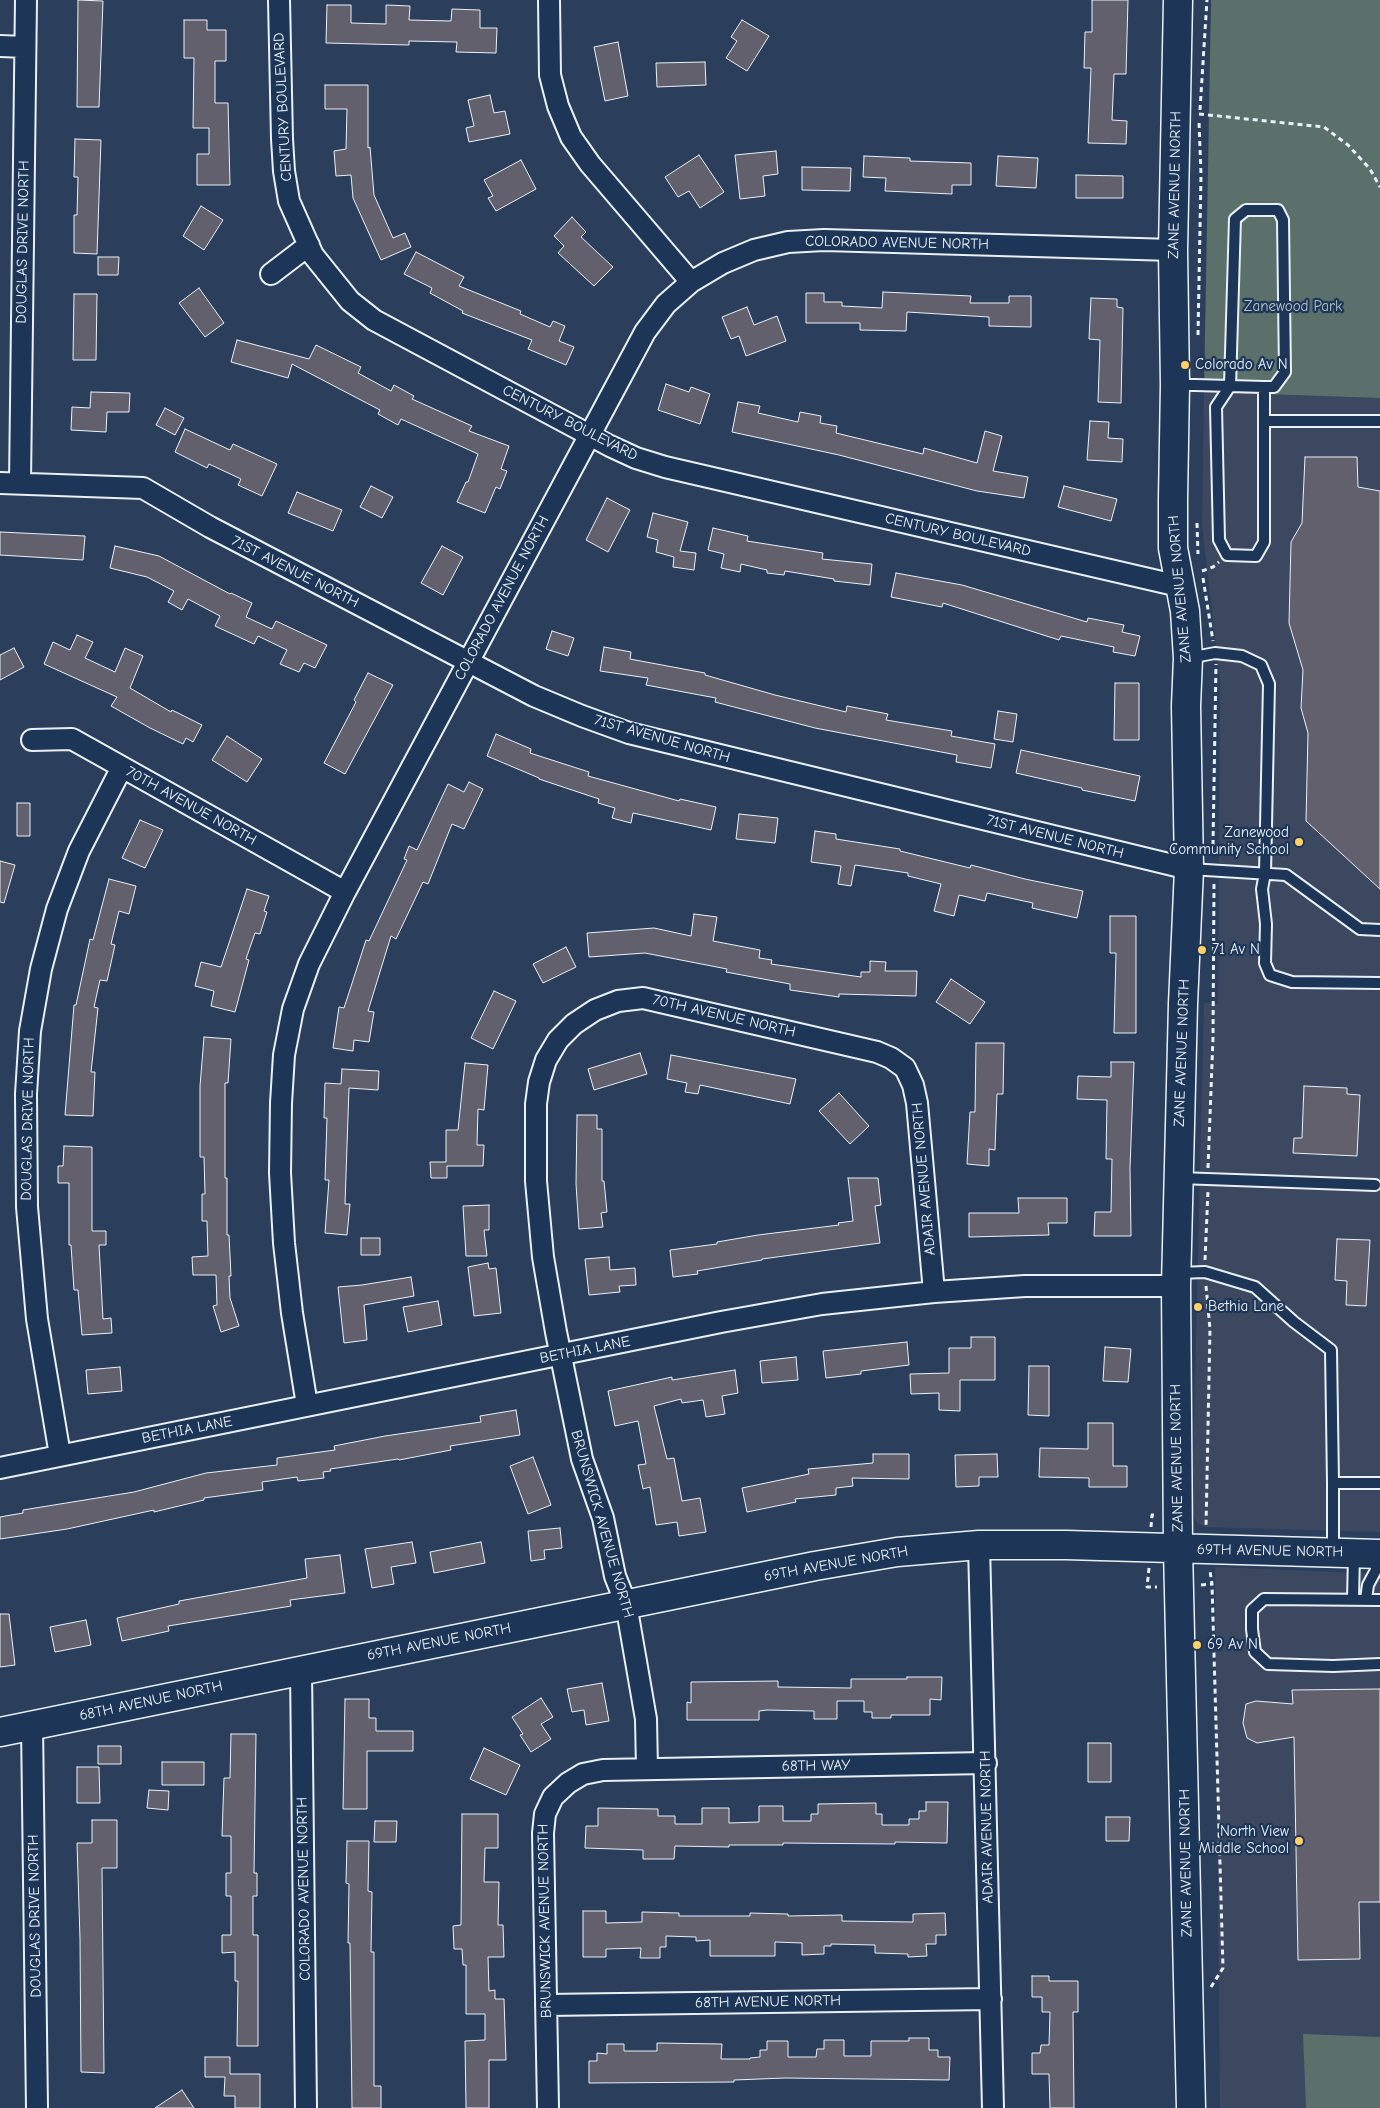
<!DOCTYPE html>
<html>
<head>
<meta charset="utf-8">
<style>
	body { margin:0 }
	canvas { display:block; background:#2b3e5b }
</style>
</head>
<body>
<canvas width="1380" height="2108"></canvas>
<script>
const context = document.querySelector('canvas').getContext('2d');
context.lineJoin = 'round';
function fill(path, color) { context.fillStyle = color; context.fill(path, 'evenodd'); }
const shape = rows => new Path2D(rows.map(r => 'M' + r).join(''));
function stroke(path, color, width, dash) { context.strokeStyle = color; context.lineWidth = width; context.lineCap = dash ? 'butt' : 'round'; context.setLineDash(dash || []); context.stroke(path); }
function drawText(font, color, halo, rows, align = 'center') {
  context.font = font + ' "Comic Neue",sans-serif'; context.lineWidth = 4.5; context.setLineDash([]); context.textBaseline = 'middle'; context.strokeStyle = halo; context.fillStyle = color; for (const [text, x, y, turn = 0] of rows) {
    context.save(); context.translate(x, y); context.rotate((+turn || 0) * Math.PI / 180); context.textAlign = isNaN(turn) ? turn : align; if (halo) context.strokeText(text, 0, 0); context.fillText(text, 0, 0); context.restore();
  }
}
fill(shape([
	[1204,392,1380,398,1380,1532,1206,1527,1197,1523,1192,1510,1204,1003,1218,1004,1220,680,1202,525],
	[1215,1567,1380,1574,1380,2108,1220,2108]
]), '#3c4860');
fill(shape([
	[1211,0,1380,0,1380,398,1204,392],
	[1303,2034,1380,2037,1380,2108,1306,2108]
]), '#5c706b');
const building = shape([
	[78,0,103,1,99,107,77,107,78,0],
	[1092,0,1128,0,1126,74,1114,74,1112,120,1127,121,1126,144,1088,143,1091,68,1084,68,1085,32,1092,32,1092,0],
	[327,5,351,5,351,23,386,24,386,5,410,6,409,20,451,21,452,9,480,10,480,28,497,28,496,53,456,52,457,42,409,41,409,45,326,43,327,5],
	[184,20,207,20,207,30,226,30,226,61,215,61,215,103,228,103,230,185,197,185,197,154,209,154,209,128,193,128,194,58,184,58,184,20],
	[742,20,769,36,747,71,726,58,737,41,731,37,742,20],
	[618,42,628,96,605,101,594,47,618,42],
	[705,62,706,85,657,87,656,63,705,62],
	[325,85,368,85,368,148,370,147,374,195,393,238,405,233,411,247,381,260,353,198,351,175,336,176,334,151,346,149,347,109,325,109,325,85],
	[490,95,494,113,505,111,510,134,469,142,466,128,474,126,468,100,490,95],
	[75,139,101,140,97,254,74,253,74,215,77,215,78,177,74,177,75,139],
	[776,151,778,174,763,176,765,196,740,199,735,155,776,151],
	[699,155,724,192,700,208,689,191,678,197,665,177,699,155],
	[864,156,910,158,910,161,971,163,971,185,952,185,952,194,885,191,886,178,863,177,864,156],
	[998,156,1038,158,1036,188,996,186,998,156],
	[521,160,536,189,496,211,488,198,493,196,484,180,521,160],
	[802,167,851,168,850,191,802,190,802,167],
	[1076,175,1123,176,1123,198,1076,198,1076,175],
	[201,206,223,220,204,250,183,236,201,206],
	[572,217,586,232,581,237,613,267,594,286,558,253,564,246,554,236,572,217],
	[416,252,464,277,459,286,521,311,520,314,550,327,553,321,565,326,559,341,574,347,566,365,528,349,532,340,462,313,463,311,430,293,432,288,404,274,416,252],
	[98,257,119,257,118,275,98,275,98,257],
	[199,288,224,323,205,337,179,303,199,288],
	[883,292,971,296,970,303,1009,303,1009,296,1031,296,1031,327,989,326,989,317,907,312,906,331,860,330,860,323,806,323,806,293,824,293,824,302,842,302,842,306,882,308,883,292],
	[74,294,97,294,96,360,73,360,74,294],
	[1091,298,1117,299,1117,307,1123,308,1121,403,1098,402,1100,340,1089,339,1091,298],
	[747,307,754,325,777,316,786,341,746,356,739,336,731,339,722,317,747,307],
	[237,340,309,359,316,345,361,367,358,373,391,391,394,385,414,396,412,399,472,426,469,431,509,446,501,469,507,471,500,489,496,487,485,513,457,502,466,482,468,482,478,454,401,419,398,425,378,414,380,410,292,364,288,378,231,362,237,340],
	[666,384,689,392,691,387,710,394,700,424,658,410,666,384],
	[91,392,130,393,129,412,107,412,106,432,71,430,72,407,90,408,91,392],
	[738,402,760,406,758,413,798,422,800,412,821,416,820,423,837,426,836,433,923,454,924,448,977,463,985,431,1002,436,993,471,1028,477,1024,498,977,491,839,455,732,432,738,402],
	[165,408,184,418,175,435,156,425,165,408],
	[1090,421,1109,422,1108,438,1123,439,1122,462,1087,460,1090,421],
	[185,429,230,450,233,444,277,464,262,496,238,485,241,479,209,464,207,468,175,452,185,429],
	[1305,457,1357,457,1358,487,1380,491,1380,889,1306,821,1308,733,1301,708,1303,670,1289,623,1291,542,1302,523,1305,457],
	[371,486,393,497,382,518,360,507,371,486],
	[1064,486,1117,499,1111,521,1058,507,1064,486],
	[297,492,342,510,333,531,288,513,297,492],
	[607,498,630,510,608,552,586,540,607,498],
	[653,513,688,522,680,551,696,553,694,570,673,567,674,557,656,552,658,540,647,537,653,513],
	[713,528,748,536,747,541,823,553,822,559,872,564,870,585,834,581,834,579,785,571,784,575,767,573,767,570,741,564,740,572,721,568,724,554,708,550,713,528],
	[0,532,85,536,83,560,0,555,0,532],
	[115,546,159,556,230,594,231,593,252,603,246,617,272,629,276,621,327,645,315,668,304,663,299,672,280,664,287,650,258,636,254,644,215,626,220,616,188,599,182,610,168,602,174,591,147,577,110,568,115,546],
	[442,546,463,557,443,595,421,583,442,546],
	[896,573,962,585,1087,622,1088,618,1124,625,1122,632,1140,636,1135,656,1113,652,1114,647,1061,636,1059,640,943,603,942,607,891,597,896,573],
	[552,631,574,638,568,656,546,649,552,631],
	[77,635,93,642,85,658,115,672,125,648,143,656,130,688,171,712,172,710,202,725,193,742,186,738,183,744,150,728,111,706,117,697,44,664,53,642,70,650,77,635],
	[604,647,631,652,630,659,705,673,705,675,775,695,846,712,847,706,888,714,886,720,952,731,951,736,995,744,991,768,956,762,957,755,815,728,715,702,716,698,646,685,648,678,600,671,604,647],
	[14,648,24,667,0,680,0,655,14,648],
	[368,673,393,685,345,774,324,763,356,702,354,700,368,673],
	[1115,683,1139,683,1139,740,1114,740,1115,683],
	[998,711,1017,714,1013,742,994,739,998,711],
	[496,734,531,749,530,753,589,772,588,776,679,801,680,799,716,807,711,830,633,813,631,823,612,818,615,808,598,803,599,799,539,779,539,778,487,756,496,734],
	[227,736,262,759,247,782,212,760,227,736],
	[1021,750,1140,776,1135,801,1082,790,1082,788,1016,773,1021,750],
	[469,782,483,789,464,829,452,824,428,884,423,882,396,939,391,936,368,1011,374,1012,369,1042,354,1040,353,1051,333,1048,339,1007,344,1008,366,940,369,941,407,860,404,859,409,846,417,850,448,784,464,792,469,782],
	[17,803,30,803,30,836,17,836,17,803],
	[739,814,778,818,775,843,736,839,739,814],
	[140,820,163,830,145,868,122,858,140,820],
	[815,831,836,834,836,839,900,849,900,851,970,868,971,865,1025,879,1083,891,1077,918,1032,908,1033,903,987,893,985,901,959,895,954,916,934,911,941,884,908,876,908,873,855,865,851,886,838,884,841,866,811,862,815,831],
	[0,861,15,865,4,903,0,902,0,861],
	[109,879,136,886,129,914,119,911,111,944,115,945,107,981,100,980,94,1007,98,1008,91,1072,95,1072,93,1116,65,1115,74,1005,76,1005,90,939,93,940,109,879],
	[247,889,269,896,264,911,267,912,260,934,255,933,246,959,249,960,235,1012,211,1006,214,991,195,986,201,962,221,967,247,889],
	[694,914,717,917,713,941,760,950,759,958,772,960,771,964,861,977,861,972,870,972,870,961,886,962,885,971,917,971,916,996,839,994,839,997,790,990,790,984,726,972,727,969,645,953,589,957,587,933,654,928,691,936,694,914],
	[1110,916,1136,916,1136,1033,1114,1033,1116,953,1110,953,1110,916],
	[566,947,576,967,543,983,533,964,566,947],
	[951,979,985,1002,970,1024,936,1002,951,979],
	[494,991,516,1001,493,1049,471,1038,494,991],
	[204,1037,231,1039,228,1083,225,1083,225,1178,227,1178,227,1235,229,1235,231,1276,229,1276,230,1298,239,1326,221,1332,213,1306,217,1305,216,1275,193,1275,192,1257,208,1256,207,1221,202,1221,202,1194,205,1194,204,1157,200,1157,200,1086,204,1037],
	[976,1043,1004,1043,1003,1094,997,1094,995,1150,989,1149,989,1166,967,1164,970,1112,975,1112,976,1043],
	[640,1053,647,1074,594,1090,588,1069,640,1053],
	[671,1055,796,1079,790,1104,700,1085,698,1094,685,1092,687,1083,667,1079,671,1055],
	[1111,1062,1134,1062,1130,1168,1131,1236,1094,1236,1095,1212,1111,1212,1112,1159,1106,1159,1107,1100,1077,1099,1078,1076,1111,1077,1111,1062],
	[465,1063,488,1065,484,1110,478,1109,477,1145,484,1145,483,1166,447,1166,447,1178,431,1178,430,1162,446,1162,446,1130,458,1130,465,1063],
	[342,1069,379,1071,378,1090,349,1088,345,1204,350,1204,347,1235,325,1233,329,1180,325,1180,327,1118,324,1118,325,1083,341,1084,342,1069],
	[1304,1086,1347,1088,1347,1094,1360,1095,1357,1156,1293,1153,1294,1138,1302,1138,1304,1086],
	[839,1093,869,1126,850,1144,819,1111,839,1093],
	[577,1115,597,1115,597,1129,602,1129,602,1181,604,1181,607,1212,601,1213,603,1227,579,1229,576,1184,577,1115],
	[64,1146,92,1147,92,1231,106,1231,106,1245,99,1245,103,1319,111,1318,112,1333,82,1335,78,1290,74,1290,71,1245,69,1245,69,1183,58,1183,58,1166,63,1166,64,1146],
	[848,1178,878,1178,881,1205,875,1206,880,1243,762,1259,762,1260,697,1271,698,1274,673,1277,670,1250,717,1244,717,1242,758,1235,839,1225,838,1223,853,1221,848,1178],
	[1018,1198,1067,1198,1067,1223,1048,1223,1049,1235,969,1237,969,1213,1019,1213,1018,1198],
	[489,1205,489,1230,484,1230,487,1256,466,1256,463,1206,489,1205],
	[361,1238,380,1238,380,1255,361,1255,361,1238],
	[1337,1239,1370,1240,1366,1306,1346,1305,1347,1281,1335,1280,1337,1239],
	[609,1257,610,1270,635,1268,636,1285,619,1286,620,1292,589,1295,585,1259,609,1257],
	[488,1263,489,1269,496,1268,501,1313,474,1316,468,1267,488,1263],
	[411,1277,414,1296,364,1305,367,1340,344,1343,338,1287,362,1285,411,1277],
	[438,1301,442,1325,408,1332,403,1307,438,1301],
	[971,1337,995,1337,995,1380,960,1380,960,1411,939,1410,939,1393,911,1394,910,1374,949,1373,949,1348,971,1348,971,1337],
	[907,1342,909,1365,861,1371,861,1374,826,1378,823,1351,907,1342],
	[1105,1347,1131,1349,1128,1382,1103,1381,1105,1347],
	[796,1357,798,1380,762,1383,760,1361,796,1357],
	[1029,1366,1049,1366,1049,1416,1028,1415,1029,1366],
	[120,1367,122,1391,88,1394,86,1370,120,1367],
	[735,1370,738,1393,722,1396,725,1414,706,1417,703,1400,682,1403,681,1399,654,1406,667,1459,674,1458,682,1501,700,1498,706,1532,679,1536,677,1522,656,1525,650,1487,643,1489,638,1465,646,1464,638,1421,615,1426,608,1391,672,1377,672,1380,735,1370],
	[516,1410,520,1435,450,1446,451,1450,399,1460,398,1459,330,1469,331,1471,323,1472,324,1478,298,1481,297,1477,262,1482,263,1490,204,1498,204,1500,154,1512,154,1510,67,1529,0,1539,0,1517,23,1513,23,1510,134,1492,206,1473,277,1465,277,1458,335,1450,334,1446,385,1436,481,1422,480,1416,516,1410],
	[1088,1423,1113,1423,1113,1466,1127,1466,1127,1487,1089,1487,1089,1478,1039,1477,1040,1448,1088,1449,1088,1423],
	[873,1454,909,1454,909,1479,852,1478,853,1486,836,1488,836,1495,795,1499,796,1502,747,1512,742,1488,809,1474,808,1469,873,1463,873,1454],
	[997,1454,998,1477,979,1477,979,1486,956,1487,955,1455,997,1454],
	[533,1457,551,1505,528,1514,510,1466,533,1457],
	[560,1528,562,1548,544,1550,545,1559,531,1561,528,1531,560,1528],
	[412,1542,416,1563,391,1567,394,1584,372,1588,365,1549,412,1542],
	[481,1542,485,1563,434,1573,430,1552,481,1542],
	[340,1555,345,1593,290,1600,291,1606,168,1626,169,1631,122,1641,117,1618,179,1604,179,1601,307,1578,305,1559,340,1555],
	[0,1614,9,1614,15,1665,0,1667,0,1614],
	[86,1620,91,1645,55,1652,50,1627,86,1620],
	[907,1677,942,1677,941,1700,930,1699,930,1715,891,1715,891,1718,872,1718,872,1712,864,1712,864,1701,837,1701,837,1719,814,1719,814,1711,767,1710,759,1711,759,1720,687,1720,687,1702,691,1703,691,1682,778,1681,778,1687,851,1688,851,1679,907,1679,907,1677],
	[602,1683,609,1721,586,1725,584,1710,572,1712,567,1689,602,1683],
	[1380,1689,1380,1902,1359,1902,1360,1959,1298,1960,1294,1737,1257,1743,1247,1738,1243,1723,1246,1704,1256,1701,1293,1704,1292,1690,1380,1689],
	[541,1698,553,1717,541,1724,551,1739,531,1752,520,1735,523,1734,512,1717,541,1698],
	[345,1699,369,1699,369,1718,376,1718,376,1731,413,1731,413,1751,367,1751,367,1809,343,1809,345,1699],
	[231,1734,256,1734,254,1873,257,1873,257,1896,253,1896,253,1935,258,1935,258,2046,237,2046,238,1981,235,1981,235,1952,222,1953,222,1935,231,1935,231,1896,226,1896,226,1873,231,1873,231,1836,222,1836,224,1778,230,1778,231,1734],
	[1088,1743,1111,1743,1111,1782,1088,1782,1088,1743],
	[98,1746,121,1746,121,1764,98,1764,98,1746],
	[484,1748,520,1765,506,1795,470,1779,484,1748],
	[162,1762,204,1762,204,1785,162,1785,162,1762],
	[77,1767,99,1767,100,1803,77,1803,77,1767],
	[149,1790,169,1791,168,1810,147,1808,149,1790],
	[926,1802,948,1802,947,1843,895,1842,895,1844,783,1843,783,1845,729,1845,729,1847,675,1846,674,1859,643,1859,643,1850,585,1848,586,1826,598,1826,598,1808,658,1809,658,1816,675,1816,675,1824,702,1824,702,1808,729,1808,729,1823,759,1822,759,1806,783,1806,783,1821,811,1821,811,1814,818,1814,818,1804,876,1803,876,1814,882,1814,882,1825,909,1825,909,1819,919,1819,919,1811,926,1811,926,1802],
	[462,1814,498,1814,498,1848,485,1848,484,1882,499,1882,498,1925,503,1925,504,1957,488,1957,489,1991,495,1990,495,1999,504,1999,506,2060,489,2060,489,2108,466,2108,465,2041,485,2040,485,2014,466,2014,466,1965,463,1965,462,1949,454,1949,453,1926,461,1925,462,1814],
	[1106,1817,1130,1817,1129,1841,1106,1841,1106,1817],
	[92,1820,117,1820,117,1868,102,1868,104,2073,81,2072,80,1939,77,1843,92,1843,92,1820],
	[375,1821,397,1821,396,1842,374,1842,375,1821],
	[347,1841,369,1841,368,1891,372,1892,371,1952,374,1952,374,2086,381,2086,381,2108,352,2108,350,1943,348,1943,349,1884,346,1883,347,1841],
	[583,1911,606,1911,606,1923,642,1922,642,1912,679,1913,679,1916,750,1916,750,1913,788,1914,788,1916,842,1915,842,1921,913,1922,913,1914,945,1913,946,1935,936,1935,936,1944,926,1944,927,1956,908,1957,908,1954,875,1953,875,1945,831,1944,831,1946,824,1946,824,1954,802,1955,802,1943,775,1942,775,1956,710,1956,710,1940,696,1941,696,1937,666,1936,666,1947,660,1947,660,1958,640,1958,641,1948,606,1949,606,1957,583,1957,583,1911],
	[1032,1976,1049,1976,1049,1981,1078,1981,1078,2012,1073,2012,1074,2108,1050,2108,1049,2074,1032,2074,1032,2053,1040,2053,1041,2045,1049,2045,1050,2012,1042,2012,1042,1997,1032,1997,1032,1976],
	[909,2038,929,2038,929,2050,938,2050,938,2057,950,2057,949,2080,785,2078,734,2080,734,2082,589,2083,589,2061,597,2061,597,2053,607,2054,607,2044,624,2044,624,2051,657,2051,657,2043,722,2044,721,2059,750,2059,750,2058,760,2057,760,2050,767,2050,767,2041,788,2041,788,2057,816,2057,817,2049,824,2049,824,2040,844,2040,844,2056,871,2056,871,2041,909,2041,909,2038],
	[205,2057,230,2057,230,2074,260,2074,260,2108,235,2108,235,2096,224,2096,225,2077,205,2077,205,2057],
	[182,2090,194,2108,155,2108,182,2090]
]);
fill(building, '#62606d');
stroke(building, '#e8f1f8', 1);
const lane = shape([
	[1176,385,1195,385,1230,386,1264,387,1274,387,1285,372,1283,220,1278,210,1246,210,1235,219,1230,386,1216,407,1219,540,1227,555,1256,556,1264,542,1264,387],
	[1264,421,1380,421],
	[1189,658,1215,653,1242,656,1261,665,1269,684,1265,873,1262,889,1266,924,1265,963,1270,975,1292,982,1380,983],
	[1190,869,1286,875,1360,929,1380,930],
	[1179,1178,1375,1185],
	[1178,1273,1205,1272,1255,1287,1294,1322,1331,1350,1333,1483],
	[1333,1551,1333,1483,1380,1483],
	[1353,1599,1354,1555],
	[1366,1599,1368,1585,1376,1570,1376,1555],
	[1380,1600,1264,1599,1252,1610,1252,1629,1255,1652,1268,1664,1333,1666,1380,1664]
]);
const street = shape([
	[279,0,282,139,284,171,289,201,313,255,350,301,374,320,610,446,636,458,665,467,1179,586],
	[549,0,550,75,558,106,571,137,590,164,691,282],
	[0,46,25,47],
	[271,274,309,245],
	[0,483,143,488,210,527,534,696,582,716,629,733,1189,869],
	[20,483,26,0],
	[32,740,72,739,345,892],
	[307,1405,292,1313,284,1243,280,1173,281,1103,284,1055,293,1009,309,964,345,892,645,332,666,304,691,282,723,263,754,250,788,242,824,240,1173,250],
	[60,1455,37,1319,27,1207,26,1094,30,1031,41,969,57,909,79,851,122,767],
	[0,1468,721,1322,822,1304,934,1292,1025,1286,1176,1286],
	[979,1545,993,2108],
	[301,1670,306,2108],
	[32,1725,37,2108],
	[647,1769,646,1719,626,1604,615,1576,603,1518,582,1459,556,1332,543,1257,536,1181,536,1104,539,1082,546,1060,558,1040,574,1024,595,1010,618,1001,643,998,877,1052,891,1058,905,1068,913,1085,917,1103,934,1292],
	[546,2005,991,1999],
	[548,2108,543,1833,545,1814,553,1797,568,1783,583,1774,603,1770,986,1763]
]);
const secondary = shape([
	[1178,0,1173,250,1175,385,1173,499,1173,548,1185,611,1188,658,1186,706,1189,869,1183,1004,1176,1286,1178,1549,1191,2108],
	[0,1732,815,1566,897,1552,979,1545,1066,1545,1380,1554]
]);
stroke(lane, '#e8f1f8', 14);
stroke(street, '#e8f1f8', 24);
stroke(secondary, '#e8f1f8', 31);
stroke(shape([
	[1200,110,1207,0],
	[1199,114,1324,127,1348,145,1370,169,1380,187],
	[1198,335,1201,175,1199,121],
	[1197,523,1198,554],
	[1202,571,1213,567,1219,562],
	[1203,578,1213,641],
	[1213,845,1216,664],
	[1208,1168,1213,1038,1214,884],
	[1205,1260,1208,1191],
	[1206,1286,1210,1329,1206,1527],
	[1151,1527,1152,1515,1156,1515],
	[1149,1568,1147,1587,1157,1587],
	[1201,1585,1212,1584,1210,1571],
	[1211,1987,1223,1968,1212,1584]
]), '#e8f1f8', 3, [5, 4]);
stroke(lane, '#1d3557', 10);
stroke(street, '#1d3557', 20);
stroke(secondary, '#1d3557', 28);
for (const [x, y, r, color] of [
	[1185,365,5,"#ffd166"],
	[1299,842,5,"#ffd166"],
	[1202,950,5,"#ffd166"],
	[1198,1307,5,"#ffd166"],
	[1197,1645,5,"#ffd166"],
	[1299,1841,5,"#ffd166"]
]) { const dot = new Path2D(); dot.arc(x, y, r, 0, 2 * Math.PI); context.fillStyle = color; context.fill(dot); stroke(dot, '#1d3557', 2); }
drawText('15px', '#e8f1f8', '#1d3557', [
	["CENTURY BOULEVARD",283,107,-93],
	["ZANE AVENUE NORTH",1175,185,-89],
	["DOUGLAS DRIVE NORTH",23,242,-89],
	["COLORADO AVENUE NORTH",897,243,1],
	["CENTURY BOULEVARD",570,423,27],
	["CENTURY BOULEVARD",958,535,13],
	["71ST AVENUE NORTH",295,572,27],
	["ZANE AVENUE NORTH",1180,589,-95],
	["COLORADO AVENUE NORTH",502,598,-62],
	["71ST AVENUE NORTH",662,739,16],
	["70TH AVENUE NORTH",191,806,29],
	["71ST AVENUE NORTH",1055,837,14],
	["70TH AVENUE NORTH",724,1016,13],
	["ZANE AVENUE NORTH",1182,1053,-88],
	["DOUGLAS DRIVE NORTH",28,1119,-89],
	["ADAIR AVENUE NORTH",924,1179,-95],
	["BETHIA LANE",585,1350,-11],
	["BETHIA LANE",187,1430,-11],
	["ZANE AVENUE NORTH",1177,1458,-91],
	["BRUNSWICK AVENUE NORTH",602,1524,74],
	["69TH AVENUE NORTH",1270,1551,1],
	["69TH AVENUE NORTH",836,1564,-10],
	["69TH AVENUE NORTH",439,1642,-11],
	["68TH AVENUE NORTH",151,1701,-12],
	["68TH WAY",816,1766,-1],
	["ADAIR AVENUE NORTH",987,1827,-91],
	["ZANE AVENUE NORTH",1186,1863,-91],
	["COLORADO AVENUE NORTH",304,1889,-91],
	["DOUGLAS DRIVE NORTH",35,1916,-91],
	["BRUNSWICK AVENUE NORTH",545,1921,-91],
	["68TH AVENUE NORTH",768,2002,-1]
]);
drawText('15px', '#b7c4c7', '#1d3557', [
	["Zanewood Park",1293,307]
]);
drawText('15px', '#e8f1f8', '#1d3557', [
	["Colorado Av N",1195,365],
	["Zanewood",1289,833,"right"],
	["Community School",1289,850,"right"],
	["71 Av N",1212,950],
	["Bethia Lane",1208,1307],
	["69 Av N",1207,1645],
	["North View",1289,1832,"right"],
	["Middle School",1289,1849,"right"]
], 'left');
</script>
</body>
</html>
